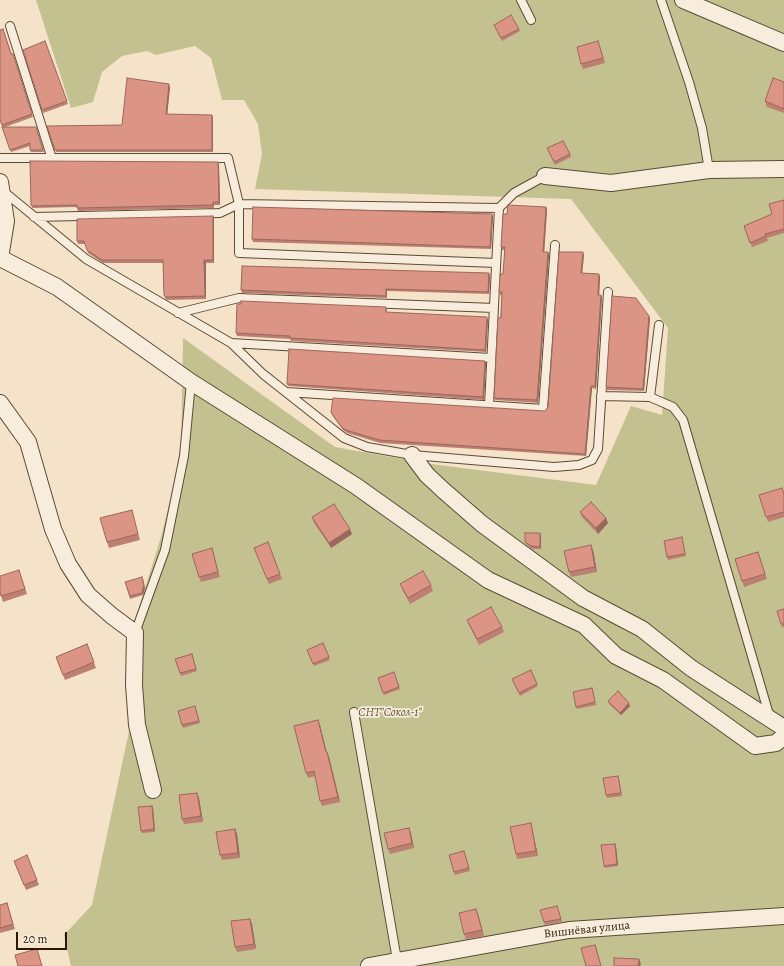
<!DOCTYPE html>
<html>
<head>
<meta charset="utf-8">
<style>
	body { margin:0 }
	#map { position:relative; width:784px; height:966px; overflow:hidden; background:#f4e3c9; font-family:Alegreya,serif }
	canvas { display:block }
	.scale { position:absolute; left:16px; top:932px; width:51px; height:18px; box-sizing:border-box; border:2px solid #281804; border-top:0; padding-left:5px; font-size:12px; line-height:14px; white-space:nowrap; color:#281804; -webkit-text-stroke:3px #f8eddc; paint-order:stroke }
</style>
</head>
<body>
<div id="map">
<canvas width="784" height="966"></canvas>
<div class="scale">20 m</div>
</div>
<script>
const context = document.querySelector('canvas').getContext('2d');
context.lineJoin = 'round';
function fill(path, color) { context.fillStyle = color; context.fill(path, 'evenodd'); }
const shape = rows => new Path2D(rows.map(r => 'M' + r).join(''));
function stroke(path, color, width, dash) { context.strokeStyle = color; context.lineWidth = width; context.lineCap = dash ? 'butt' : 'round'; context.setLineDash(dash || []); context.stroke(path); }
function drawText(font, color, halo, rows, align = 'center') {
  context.font = font + ' Alegreya,serif'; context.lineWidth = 3.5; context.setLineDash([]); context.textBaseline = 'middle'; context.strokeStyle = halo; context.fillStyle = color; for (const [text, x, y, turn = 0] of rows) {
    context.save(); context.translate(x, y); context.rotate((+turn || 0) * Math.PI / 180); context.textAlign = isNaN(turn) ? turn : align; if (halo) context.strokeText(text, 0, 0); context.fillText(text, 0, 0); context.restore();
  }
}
fill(shape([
	[36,0,784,0,784,966,71,966,64,935,92,905,138,689,136,617,161,537,181,456,183,338,335,447,431,464,596,485,631,406,662,415,668,328,571,199,255,189,262,154,258,124,244,100,222,100,211,58,195,46,156,55,147,51,122,56,102,72,93,102,71,108]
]), '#c4c191');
const lane = shape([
	[521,0,531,20],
	[661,0,689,82,702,128,709,170],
	[10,26,52,159],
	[0,158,228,158,239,204,239,253,496,263],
	[2,190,86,259,231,343,263,374,344,438,367,447,412,455,554,467,579,465,592,460,598,449,608,292],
	[499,208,514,193,545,176],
	[34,217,220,213,239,204,499,208,489,405],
	[178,313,239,298,494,308],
	[231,343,491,358],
	[287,392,543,409,555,245],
	[601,396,650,397,659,325],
	[650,397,673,407,683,420,770,718],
	[135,633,165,550,184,456,191,382],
	[354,712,397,960]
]);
const street = shape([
	[683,0,784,43],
	[545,176,611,183,709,170,784,169],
	[0,182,6,221,0,258],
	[0,258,57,287,191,382,356,486,488,580,584,625,616,656,663,680,755,746,776,743,784,736],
	[0,403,28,442,53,529,68,564,88,595,112,616,135,633,134,685,137,725,153,790],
	[412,455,427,475,443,490,482,524,583,598,642,629,691,668,784,728],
	[369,966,569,930,784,916]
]);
stroke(lane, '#5b4b35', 10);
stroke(street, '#5b4b35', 18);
stroke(lane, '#f8eddc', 8);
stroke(street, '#f8eddc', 16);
fill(shape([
	[494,25,519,29,520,31,502,41],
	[3,29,33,117,5,127,36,127,44,152,31,152,30,150,30,146,11,152,0,120],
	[45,41,68,104,43,113,23,50],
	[600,46,605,63,583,69,581,64],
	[784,82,784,113,767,107,765,101],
	[170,87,167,114,213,117,213,152,56,152,47,126,122,125],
	[547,148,570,154,571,157,555,165],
	[219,165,220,205,214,205,214,208,78,211,77,207,33,208,32,207,31,205],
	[784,200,784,233,767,238,768,241,752,247,744,226,772,214],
	[546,207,547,210,544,252,548,252,549,255,538,403,495,400,494,398,502,295,500,295,499,292,503,274,505,250,502,250,501,247,507,214],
	[213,216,214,219,214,263,206,263,206,299,167,300,165,298,164,295,163,263,103,263,88,253,85,244,78,244,77,241],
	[493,216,491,249,253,242,252,239],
	[584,255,582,273,599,274,600,277,599,295,601,295,602,298,596,389,592,388,586,456,380,443,347,433,343,430,332,415,331,412,545,411,548,407],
	[489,273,490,276,489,294,387,291,387,298,242,293,241,290],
	[386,307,387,309,387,312,488,320,486,352,291,341,290,339,237,336,236,333],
	[649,316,650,318,644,391,607,390,606,387],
	[486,363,484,400,288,386,287,384],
	[784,493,784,517,768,522,759,495],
	[580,512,608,523,598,534,582,517],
	[133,515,140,540,109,548,107,542],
	[312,517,352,534,331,548,314,523],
	[540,533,541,536,541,549,532,549,526,544,525,542],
	[682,537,686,556,668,560,667,557],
	[268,542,282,579,269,584,254,548],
	[591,545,593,550,597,572,571,577,569,572],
	[212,548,220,577,201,582,199,577],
	[758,552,767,579,744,587,735,559],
	[19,570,27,594,3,602,0,592],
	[125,582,145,588,143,595,130,599],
	[400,584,431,585,433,591,410,604,402,589],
	[784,609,784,627,782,627,781,624],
	[467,620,502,627,504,632,479,645,469,625],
	[323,643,330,660,314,666,307,650],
	[87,644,96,668,65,680,56,657],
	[192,654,197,671,181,676,175,659],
	[394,672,400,689,384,695,378,678],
	[512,679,537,684,538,686,520,696],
	[593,690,596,705,577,709,576,707],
	[608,701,630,706,621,715,609,704],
	[195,706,200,723,183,728,178,711],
	[320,725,326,752,329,757,340,802,322,806,320,801,315,776,308,778,306,773],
	[619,779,622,796,607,798,606,795],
	[197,793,199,798,203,822,184,824,182,819],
	[152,806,153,808,155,832,142,833,141,831],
	[531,823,532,828,538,856,517,859,516,854],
	[409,828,414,848,390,854,388,849],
	[235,829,237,834,240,858,222,860,220,855],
	[616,846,618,866,605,868,604,866],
	[465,854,470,871,455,875,454,872],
	[14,861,37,880,39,885,26,890],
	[7,903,15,929,0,933,0,905],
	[558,909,562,922,545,925,544,922],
	[478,914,484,936,466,939,464,934],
	[250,919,252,924,256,949,237,952,235,947]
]), '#bd7f72');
fill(shape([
	[169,84,170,87,167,117,166,114],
	[212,115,213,117,213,152,212,150],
	[218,162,219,165,220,205,219,202],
	[546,207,547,210,544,255,543,252],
	[492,214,493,216,491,249,490,247],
	[213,216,214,219,214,263,213,260],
	[548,252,549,255,538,403,537,400],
	[583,252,584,255,582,275,581,273],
	[204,260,206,263,206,299,205,296],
	[489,273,490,276,489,294,488,292],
	[599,274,600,277,599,298,598,295],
	[386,289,387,291,387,298,386,296],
	[601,295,602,298,596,389,595,386],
	[649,316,650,318,644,391,643,389],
	[487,317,488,320,486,352,485,350],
	[485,361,486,363,484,400,483,397],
	[591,386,592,388,586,456,585,454],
	[606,518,608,523,598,534,596,528],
	[350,529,352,534,331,548,329,543],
	[540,533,541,536,541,549,540,547],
	[591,545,593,550,597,572,595,567],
	[143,579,145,588,143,595,142,593],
	[629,703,630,706,621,715,620,713],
	[318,720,320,725,328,757,326,752],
	[327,752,329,757,340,802,338,797],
	[197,793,199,798,203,822,201,816],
	[152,806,153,808,155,832,154,829],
	[531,823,532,828,538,856,536,851],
	[409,828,411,833,414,848,412,843],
	[235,829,237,834,240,858,238,853],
	[615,844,616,846,618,866,617,864],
	[476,909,478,914,484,936,482,930],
	[250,919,252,924,256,949,254,944],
	[595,945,597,950,601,966],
	[639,959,641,964,640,966,638,966]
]), '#9a685c');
const building = shape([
	[511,15,519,29,501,38,494,25,511,15],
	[3,29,11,54,13,54,32,114,2,125,0,120,0,30,3,29],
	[45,41,67,101,42,110,23,50,45,41],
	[598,41,603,58,581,64,577,47,598,41],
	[127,78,169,84,166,114,212,115,212,150,55,150,47,126,122,125,127,78],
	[773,78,784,82,784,109,765,101,773,78],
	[2,127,36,127,43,150,30,150,30,143,10,150,2,127],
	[563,141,570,154,554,162,547,148,563,141],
	[30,161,218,162,219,202,213,202,213,205,77,208,77,205,32,206,31,205,30,161],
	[784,200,784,229,765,234,766,236,750,243,744,226,772,214,769,204,784,200],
	[508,205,546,207,543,252,548,252,537,400,494,398,498,318,501,318,502,292,499,292,500,274,503,274,505,247,501,247,503,214,507,214,508,205],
	[253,207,492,214,490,247,252,239,253,207],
	[213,216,213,260,204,260,205,296,166,297,164,295,163,260,102,260,87,250,84,241,77,241,77,219,213,216],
	[559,252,583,252,581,273,599,274,598,295,601,295,595,386,591,386,585,454,379,440,346,430,342,428,331,412,333,398,545,411,548,407,559,252],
	[242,266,489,273,488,292,386,289,386,296,241,290,242,266],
	[612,296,636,298,649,316,643,389,606,387,612,296],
	[241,301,386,307,386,312,487,317,485,350,290,338,290,336,236,333,237,304,241,304,241,301],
	[289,349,485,361,483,397,287,384,289,349],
	[782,488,784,494,784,512,766,517,759,495,782,488],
	[591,502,606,518,596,528,580,512,591,502],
	[334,504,350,529,329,543,312,517,334,504],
	[132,510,138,534,107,542,100,518,132,510],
	[525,533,540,533,540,547,531,546,525,542,525,533],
	[682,537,685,554,667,557,664,541,682,537],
	[268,542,280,574,267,579,254,548,268,542],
	[591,545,595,567,569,572,564,551,591,545],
	[212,548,218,572,199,577,192,554,212,548],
	[758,552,765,574,742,581,735,559,758,552],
	[19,570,25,589,1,596,0,592,0,576,19,570],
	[423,571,431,585,408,598,400,584,423,571],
	[142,577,144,585,142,593,130,596,125,582,142,577],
	[491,607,502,627,477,639,467,620,491,607],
	[784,609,784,624,781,624,777,611,784,609],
	[323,643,329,657,313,664,307,650,323,643],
	[87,644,94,662,63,675,56,657,87,644],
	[192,654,196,669,180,673,175,659,192,654],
	[531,670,537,684,519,693,512,679,531,670],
	[394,672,399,687,383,693,378,678,394,672],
	[592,688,595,702,576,707,573,692,592,688],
	[618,691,629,703,620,713,608,701,618,691],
	[195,706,199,721,182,725,178,711,195,706],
	[318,720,326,752,327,752,338,797,320,801,314,771,306,773,294,726,318,720],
	[618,776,621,793,606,795,603,778,618,776],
	[197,793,201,816,182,819,179,795,197,793],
	[152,806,154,829,141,831,138,807,152,806],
	[531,823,536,851,516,854,510,827,531,823],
	[409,828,412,843,388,849,384,833,409,828],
	[235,829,238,853,220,855,216,832,235,829],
	[615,844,617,864,604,866,601,845,615,844],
	[464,851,469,868,454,872,449,855,464,851],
	[27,855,37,880,24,885,14,861,27,855],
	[7,903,13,924,0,928,0,905,7,903],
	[557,906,561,919,544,922,540,910,557,906],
	[476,909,482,930,464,934,459,913,476,909],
	[250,919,254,944,235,947,231,921,250,919],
	[595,945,601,966,586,966,581,948,595,945],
	[37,949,42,966,18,966,15,955,37,949],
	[614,958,639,959,638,966,614,966,614,958]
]);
fill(building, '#dc9484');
stroke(building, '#9a685c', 1);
drawText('italic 12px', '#5f5335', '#f8eddc', [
	["СНТ\"Сокол-1\"",390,713]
]);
drawText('12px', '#281804', '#f8eddc', [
	["Вишнёвая улица",587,930,-6]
]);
</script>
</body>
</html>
